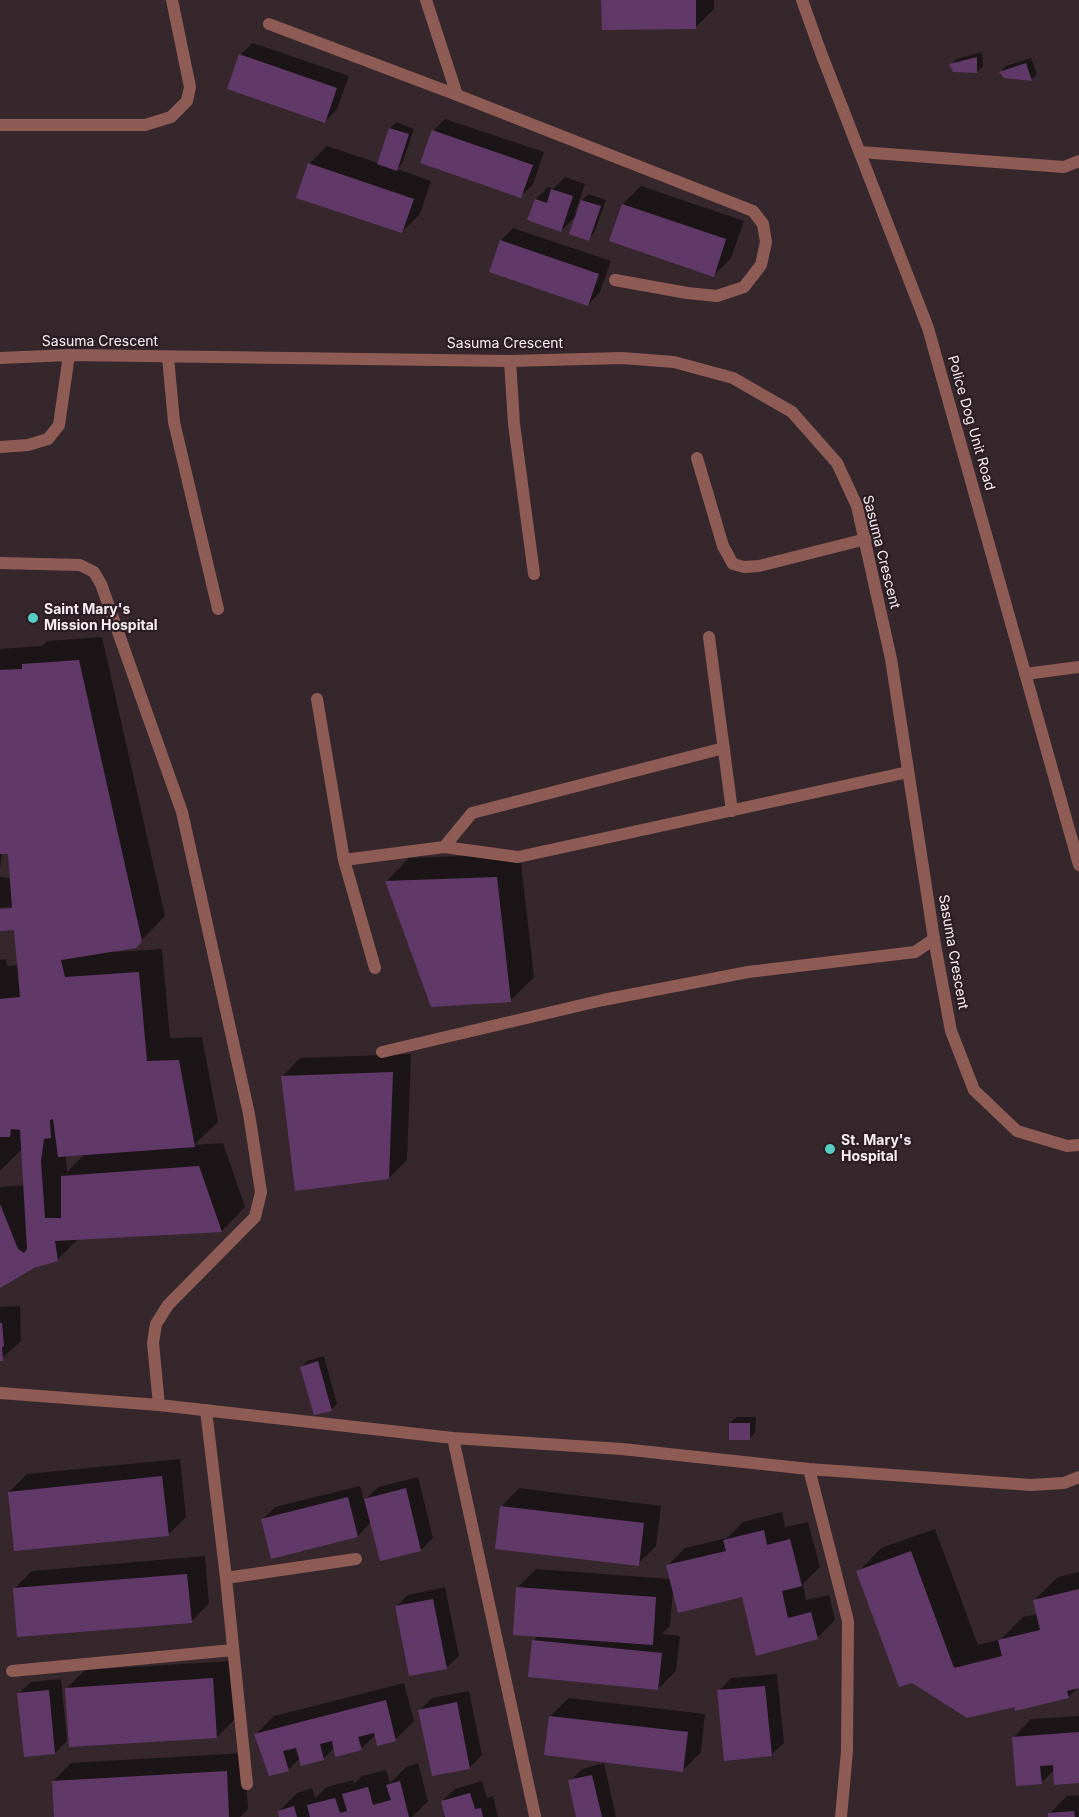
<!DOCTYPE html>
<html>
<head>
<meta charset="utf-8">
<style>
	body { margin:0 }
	canvas { display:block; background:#35272c }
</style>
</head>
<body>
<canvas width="1079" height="1817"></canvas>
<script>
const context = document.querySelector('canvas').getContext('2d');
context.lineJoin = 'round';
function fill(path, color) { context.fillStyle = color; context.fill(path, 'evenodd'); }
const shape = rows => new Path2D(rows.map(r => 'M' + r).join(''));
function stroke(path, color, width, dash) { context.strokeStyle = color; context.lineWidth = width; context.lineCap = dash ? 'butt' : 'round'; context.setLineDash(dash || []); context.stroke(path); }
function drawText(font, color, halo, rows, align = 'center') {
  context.font = font + ' Inter,sans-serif'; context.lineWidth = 4.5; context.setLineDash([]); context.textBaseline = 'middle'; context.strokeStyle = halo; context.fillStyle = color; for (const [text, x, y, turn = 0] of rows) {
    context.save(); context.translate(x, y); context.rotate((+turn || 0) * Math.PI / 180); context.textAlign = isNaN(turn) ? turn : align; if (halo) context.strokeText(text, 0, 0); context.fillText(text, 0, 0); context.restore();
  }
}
fill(shape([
	[602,0,714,0,714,9,696,27],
	[253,43,349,76,337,109,325,122,240,55],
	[982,52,983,66,977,72,951,64,957,59],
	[1031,58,1037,74,1031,80,1000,72,1006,66],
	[445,119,544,152,533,184,521,196,433,131],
	[396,122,414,129,402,164,397,169,431,181,420,214,402,232,309,164,327,146,378,163,390,128],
	[565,177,585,184,575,213,577,214,582,200,588,194,606,200,594,233,588,239,577,215,561,231,529,220,536,199,548,187,553,189],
	[641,186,744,221,731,258,713,276,623,204],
	[513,228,611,261,600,292,588,305,490,271,501,240],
	[102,637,165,916,135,947,114,950,115,952,162,949,170,1038,202,1037,218,1122,194,1145,223,1143,245,1207,222,1231,79,1238,57,1260,34,1267,0,1287,0,1187,24,1185,22,1149,0,1171,0,960,6,959,7,966,18,965,15,929,0,930,0,910,19,908,18,906,0,908,0,877,11,878,9,853,2,853,0,868,0,649,42,646,47,641],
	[85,1154,67,1172,66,1156],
	[520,854,534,977,511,1000,386,882,409,858],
	[411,1054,407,1160,389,1178,282,1077,300,1058],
	[20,1306,21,1341,0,1360,0,1307],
	[324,1356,337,1404,332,1409,315,1414,302,1367,307,1361],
	[736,1417,756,1417,755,1433,749,1439,730,1423],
	[180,1459,186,1517,168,1535,9,1492,27,1474],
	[418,1477,433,1538,421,1550,371,1522,358,1536,263,1519,275,1507,360,1486,364,1501,378,1487],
	[519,1488,661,1506,656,1546,638,1564,501,1507],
	[782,1512,785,1527,808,1522,820,1567,803,1584,806,1600,829,1595,835,1620,817,1638,757,1655,743,1596,673,1590,670,1626,662,1634,680,1636,676,1671,658,1689,533,1641,538,1636,514,1634,518,1587,536,1569,671,1579,667,1566,685,1548,727,1538,743,1522],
	[935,1529,978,1645,1001,1639,1023,1617,1037,1614,1034,1600,1058,1577,1079,1572,1079,1687,1068,1697,1015,1706,967,1717,858,1572,881,1548],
	[955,1666,956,1673,949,1668],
	[205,1556,209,1603,191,1622,14,1589,32,1571],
	[445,1587,459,1656,446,1668,396,1607,408,1595],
	[231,1661,235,1719,217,1737,66,1689,85,1670],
	[777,1674,784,1743,771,1755,719,1691,731,1678],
	[61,1679,67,1741,55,1753,18,1694,31,1682],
	[404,1683,414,1721,395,1740,375,1735,361,1749,334,1748,324,1758,302,1764,300,1758,288,1770,255,1735,274,1716],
	[469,1691,482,1755,470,1767,419,1711,432,1698],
	[569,1698,705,1714,701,1752,683,1770,550,1716],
	[1079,1716,1079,1782,1054,1770,1041,1783,1013,1738,1031,1719],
	[244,1753,248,1809,240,1817,55,1817,53,1781,71,1763],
	[418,1763,428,1801,412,1817,281,1817,279,1811,297,1793,312,1788,315,1798,327,1787,353,1780,354,1784,362,1776,386,1770,390,1783,406,1767],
	[604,1763,616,1817,578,1817,570,1781,582,1769],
	[482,1781,487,1798,493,1796,498,1817,443,1817,446,1814,442,1801,455,1789],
	[1079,1795,1079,1817,1050,1817,1049,1814,1067,1796]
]), '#0007');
fill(shape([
	[601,0,696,0,696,29,602,30],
	[239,54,337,88,325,123,227,89],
	[977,57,977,73,953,72,949,64],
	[1026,63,1032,81,1004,78,999,72],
	[389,128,409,134,397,171,377,164],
	[432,130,533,165,521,198,420,163],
	[308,163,414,199,402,233,296,198],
	[551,189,573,196,561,232,527,220,535,199,547,203],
	[581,200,601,206,589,241,569,234],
	[622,204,726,239,714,277,609,241],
	[500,240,599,274,588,306,489,272],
	[79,660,142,941,136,948,61,960,65,977,139,972,147,1061,179,1060,195,1147,58,1157,53,1119,50,1120,51,1138,44,1139,41,1161,45,1218,61,1218,61,1176,199,1166,222,1232,55,1241,58,1261,34,1268,0,1288,0,1204,18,1249,24,1253,27,1249,20,1130,11,1129,10,1137,0,1137,0,999,20,997,14,930,0,931,0,909,12,908,8,854,0,854,0,670,22,669,22,664],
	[497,877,511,1002,431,1007,385,881],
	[393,1072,389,1179,295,1191,281,1076],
	[0,1323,2,1323,4,1346,2,1347,3,1361,0,1361],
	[318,1361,332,1411,314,1415,300,1367],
	[729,1423,750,1423,750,1440,729,1440],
	[162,1476,169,1536,14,1551,8,1492],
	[406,1488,421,1551,380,1561,364,1499],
	[348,1497,358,1537,271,1559,261,1519],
	[500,1506,644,1523,639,1566,495,1549],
	[764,1530,767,1545,790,1539,802,1586,782,1591,788,1618,811,1612,818,1639,756,1656,742,1597,678,1613,666,1565,726,1551,723,1540],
	[911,1551,954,1668,1002,1656,998,1640,1040,1630,1033,1600,1079,1589,1079,1688,1067,1691,1069,1698,1015,1711,1015,1707,967,1718,912,1683,899,1687,856,1571],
	[187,1574,192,1623,17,1637,13,1588],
	[516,1587,656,1597,653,1645,513,1635],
	[433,1599,447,1669,409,1676,395,1606],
	[532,1640,662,1653,658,1690,528,1677],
	[213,1678,217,1738,69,1747,65,1688],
	[765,1686,772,1756,724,1761,717,1690],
	[49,1690,55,1754,24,1757,17,1693],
	[386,1700,396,1741,377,1746,374,1733,358,1737,362,1750,335,1757,332,1741,320,1744,324,1760,301,1766,296,1748,283,1751,289,1771,269,1776,254,1734],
	[457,1702,470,1769,432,1776,418,1710],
	[549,1716,688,1732,683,1772,544,1755],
	[1079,1732,1079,1783,1054,1785,1053,1765,1040,1766,1042,1784,1016,1786,1012,1737],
	[227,1771,229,1817,54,1817,52,1781],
	[592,1775,602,1817,576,1817,568,1780],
	[400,1781,409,1817,310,1817,307,1805,335,1798,340,1813,347,1811,342,1794,368,1787,373,1805,391,1800,386,1785],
	[470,1793,475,1809,481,1808,483,1817,445,1817,441,1801],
	[294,1806,297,1817,279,1817,278,1811],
	[1074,1811,1075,1817,1048,1817,1048,1813]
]), '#613969');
stroke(shape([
	[168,357,174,422,218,609],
	[510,361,514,424,534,574],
	[697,458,723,546,733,564,744,567,759,566,866,539],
	[0,563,80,565,94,572,101,584,182,812,249,1114,261,1192,255,1217,168,1305,156,1324,153,1343,159,1405],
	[709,637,732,811],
	[317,699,344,860,375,968],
	[444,847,518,857,908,772],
	[344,860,444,847,472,813,724,748],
	[382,1052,603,1000,748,972,915,952,934,939],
	[0,1393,159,1405,453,1438,622,1449,809,1469,1031,1485,1064,1483,1079,1477],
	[206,1410,226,1578,247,1784],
	[453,1438,535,1816],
	[809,1469,848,1621,847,1751,841,1817],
	[226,1578,356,1559],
	[12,1671,233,1650]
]), '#8e5c55', 12);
stroke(shape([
	[426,0,457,95,753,211,763,224,766,242,761,265,744,287,717,296,687,293,615,280],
	[802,0,821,53,928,328,1079,865],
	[269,24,457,95],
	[0,125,145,125,171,117,187,101,190,87,172,0],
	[860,152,1064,167,1079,161],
	[0,358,69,355,510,361,622,358,674,362,733,378,792,412,837,463,857,506,891,659,934,939,951,1031,974,1090,1017,1131,1067,1146,1079,1145],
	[0,447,28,445,48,439,59,425,69,355],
	[1025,674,1079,667]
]), '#8e5c55', 12);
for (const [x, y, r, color] of [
	[33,618,6,"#56cec4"],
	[830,1149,6,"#56cec4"]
]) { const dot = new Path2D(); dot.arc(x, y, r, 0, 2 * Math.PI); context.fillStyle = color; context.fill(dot); stroke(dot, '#2b1d23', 2); }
drawText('14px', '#faf0f3', '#2b1d23', [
	["Sasuma Crescent",100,342],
	["Sasuma Crescent",505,344],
	["Police Dog Unit Road",971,423,74],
	["Sasuma Crescent",881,552,76],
	["Sasuma Crescent",953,952,80]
]);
drawText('bold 14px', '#faf0f3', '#2b1d23', [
	["Saint Mary's",44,610],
	["Mission Hospital",44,626],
	["St. Mary's",841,1141],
	["Hospital",841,1157]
], 'left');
</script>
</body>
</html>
